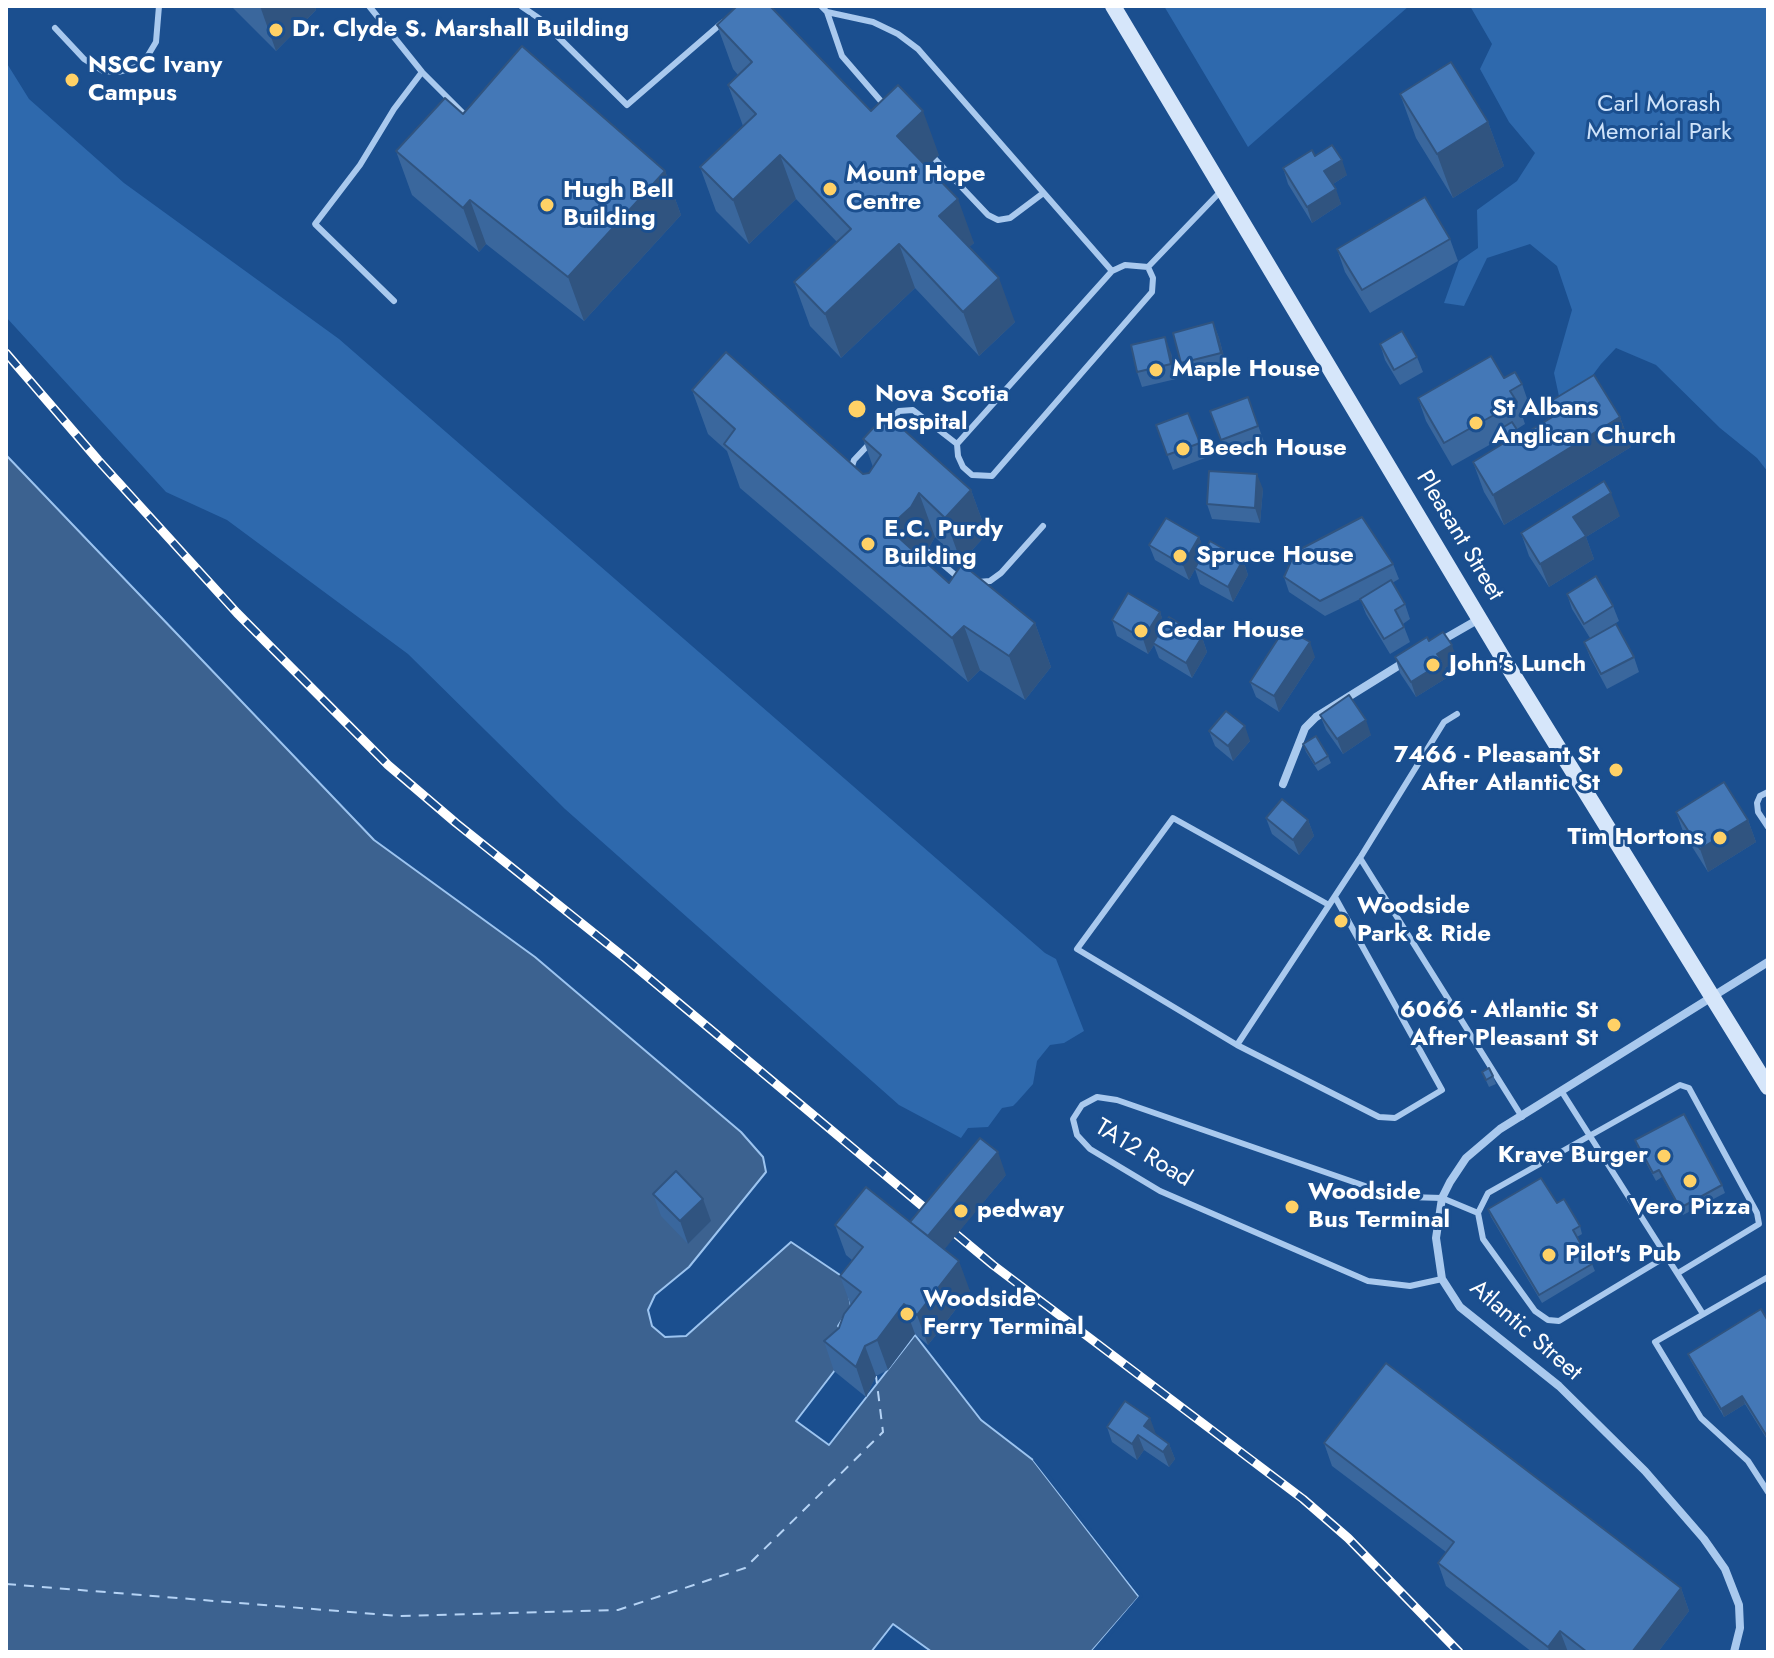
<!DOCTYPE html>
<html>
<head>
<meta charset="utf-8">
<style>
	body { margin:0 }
	#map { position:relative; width:1774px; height:1658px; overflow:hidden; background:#1b4f8f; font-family:Jost,sans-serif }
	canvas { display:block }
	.frame { position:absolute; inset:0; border:8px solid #fff; pointer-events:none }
</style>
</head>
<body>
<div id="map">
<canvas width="1774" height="1658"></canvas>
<div class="frame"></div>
</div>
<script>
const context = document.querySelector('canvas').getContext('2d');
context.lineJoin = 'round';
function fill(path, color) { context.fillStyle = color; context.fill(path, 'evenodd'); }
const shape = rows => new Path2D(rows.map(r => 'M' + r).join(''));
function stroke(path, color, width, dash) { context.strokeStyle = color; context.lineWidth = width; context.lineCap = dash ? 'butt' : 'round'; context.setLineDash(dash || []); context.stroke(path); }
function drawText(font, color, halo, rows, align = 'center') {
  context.font = font + ' Jost,sans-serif'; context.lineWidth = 6; context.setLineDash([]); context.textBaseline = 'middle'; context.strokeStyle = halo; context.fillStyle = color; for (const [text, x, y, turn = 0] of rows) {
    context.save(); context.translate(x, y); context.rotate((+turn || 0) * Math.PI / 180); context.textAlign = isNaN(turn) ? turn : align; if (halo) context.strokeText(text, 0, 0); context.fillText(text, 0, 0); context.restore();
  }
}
fill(shape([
	[1164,6,1409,6,1248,147],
	[1470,6,1768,6,1768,472,1757,458,1720,428,1656,365,1616,348,1601,364,1563,415,1554,373,1572,310,1557,266,1530,244,1487,258,1464,306,1444,303,1459,261,1478,248,1477,210,1517,181,1535,153,1509,122,1480,69,1492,44],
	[6,62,29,99,124,183,339,339,1045,953,1056,959,1084,1031,1064,1043,1050,1045,1037,1061,1033,1084,1017,1102,1013,1106,1002,1108,988,1127,968,1128,961,1138,899,1105,565,809,408,654,227,520,166,492,6,317]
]), '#2e69ad');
const water = shape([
	[6,455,374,840,535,957,741,1132,763,1157,766,1172,689,1267,655,1295,648,1310,652,1326,665,1337,686,1336,791,1242,846,1279,851,1306,838,1326,855,1344,796,1421,829,1445,915,1335,981,1420,1033,1460,1139,1597,1091,1652,932,1652,893,1624,871,1652,6,1652,6,455]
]);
fill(water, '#3c6290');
stroke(water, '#9cc4f0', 2);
fill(shape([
	[1035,1456,1143,1596,1097,1652,1091,1652,1139,1596,1033,1460]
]), '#1b4f8f');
stroke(shape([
	[6,1584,399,1616,618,1610,745,1568,883,1432,876,1376]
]), '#b5d3f5', 2, [10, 8]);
stroke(shape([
	[369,6,422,72,394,109,360,165,315,224,394,301],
	[521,6,540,19,627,105,723,22],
	[821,6,827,12,873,22,898,34,918,49,1112,271],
	[827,12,842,56,886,107],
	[55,28,84,59,103,71,118,72,136,67,147,57,156,42,159,6],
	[422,72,467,117],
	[935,159,988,215,998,220,1010,218,1042,194],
	[1148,267,1220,192],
	[886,425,899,411,913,410,957,444,958,456,963,467,972,475,992,476,1152,292,1153,278,1148,267,1125,265,1112,271,957,444],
	[850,472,854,460,871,442],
	[927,551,960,579],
	[978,582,990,581,1001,573,1043,526],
	[1768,792,1760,796,1757,803,1758,812,1768,827],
	[1360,858,1444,722,1457,714],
	[1329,905,1173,818,1077,949,1237,1045,1379,1117,1395,1118,1442,1090,1335,897],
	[1237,1045,1360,858,1522,1117],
	[1562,1092,1703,1314],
	[1478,1213,1483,1239,1535,1311,1548,1320,1559,1321,1667,1256],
	[1768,1277,1655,1342,1701,1418,1748,1461,1768,1492],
	[1442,1279,1410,1286,1368,1281,1160,1191,1090,1149,1077,1135,1073,1119,1082,1105,1097,1097,1117,1100,1368,1187,1408,1197,1442,1198,1478,1213,1488,1193,1680,1085,1689,1088,1757,1213,1759,1224,1678,1273]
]), '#a9c9ee', 6);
stroke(shape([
	[1439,642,1479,619],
	[1283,784,1305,728,1316,717,1406,661],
	[1734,1652,1740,1628,1739,1605,1725,1569,1704,1539,1645,1471,1559,1386,1460,1307,1442,1279,1436,1238,1442,1198,1450,1182,1466,1158,1500,1129,1768,962]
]), '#a9c9ee', 8);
stroke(shape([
	[1113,6,1501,655,1768,1087]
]), '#d6e6fa', 16);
const rail = shape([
	[6,353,98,460,237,613,388,765,456,823,625,958,993,1265,1303,1499,1348,1538,1459,1652]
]);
stroke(rail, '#fff', 9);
stroke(rail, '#1b4f8f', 6, [18]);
fill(shape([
	[231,6,315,6,316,10,276,51],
	[717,25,871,111,939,155,927,167,974,243,969,247,1015,322,979,356,915,288,841,358,810,326,794,282,837,242,796,199,749,244,716,211,700,167,743,126,728,85,738,75,733,69],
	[1400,94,1488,122,1504,166,1453,198,1416,138],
	[463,114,665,171,681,215,584,321,486,244,479,252,412,195,396,151],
	[1315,156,1347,175,1333,184,1341,204,1312,223,1288,184,1283,168],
	[1450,239,1458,261,1370,313,1345,272,1337,249],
	[1213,322,1219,338,1227,368,1187,378,1181,363],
	[1380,344,1417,357,1423,372,1400,385,1385,360],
	[1171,353,1176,379,1142,387,1137,372],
	[1504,378,1522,384,1530,407,1521,412,1525,424,1517,429,1521,436,1551,417,1546,404,1620,417,1631,447,1504,525,1484,492,1473,462,1502,444,1500,439,1452,466,1426,421,1418,398],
	[692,390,863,474,869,473,873,467,863,439,971,490,987,534,961,562,935,537,927,551,920,557,949,583,1035,623,1051,667,1025,700,980,670,968,682,740,488,727,451,708,434],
	[1248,397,1264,442,1226,455,1210,411],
	[1188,413,1205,458,1173,470,1156,425],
	[1263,489,1260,523,1212,519,1207,504],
	[1620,516,1586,537,1594,559,1549,587,1529,556,1521,533],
	[1199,537,1204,551,1243,560,1248,575,1233,602,1200,584,1195,569,1189,580,1155,560,1149,545],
	[1393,564,1399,579,1392,583,1405,604,1410,619,1403,624,1410,642,1390,654,1366,614,1360,599,1325,616,1289,592,1284,577],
	[1567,594,1613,606,1619,621,1599,634,1634,657,1639,672,1607,689,1590,657,1584,642,1590,638,1572,609],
	[1160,612,1164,625,1202,637,1207,652,1192,678,1159,658,1154,645,1148,654,1117,636,1112,620],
	[1429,641,1457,660,1445,668,1448,677,1416,697,1400,673,1395,657],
	[1315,657,1279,712,1256,697,1250,682],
	[1320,715,1371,735,1343,754,1326,730],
	[1209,731,1250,741,1233,761,1215,746],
	[1303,744,1328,756,1331,763,1318,771,1306,752],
	[1676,812,1748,820,1756,842,1708,872,1684,834],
	[1266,818,1308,820,1314,836,1299,855,1272,834],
	[1482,1072,1493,1076,1496,1084,1489,1087],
	[1635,1140,1722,1185,1725,1193,1683,1215,1662,1177,1656,1181,1638,1148],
	[1006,1175,944,1249,970,1291,928,1345,915,1334,888,1370,876,1376,866,1397,834,1371,824,1341,839,1328,851,1306,840,1276,852,1260,846,1255,835,1225,910,1222],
	[653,1194,711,1221,688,1244,661,1216],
	[1557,1203,1580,1226,1582,1234,1577,1237,1592,1264,1595,1271,1542,1303,1491,1217,1488,1209],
	[1768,1321,1768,1441,1745,1404,1724,1417,1691,1361,1688,1354],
	[1107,1427,1155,1434,1169,1444,1175,1459,1169,1467,1144,1450,1137,1460,1112,1442],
	[1324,1443,1681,1588,1689,1611,1658,1652,1532,1652,1446,1586,1438,1563,1446,1552,1332,1466]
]), '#3a679d');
fill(shape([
	[260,6,315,6,316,10,276,51],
	[923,111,939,155,913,180,897,136],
	[1488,122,1504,166,1453,198,1437,154],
	[780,155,796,199,749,244,733,200],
	[1342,160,1347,175,1330,186,1324,171],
	[665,171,681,215,584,321,568,277],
	[1336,189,1341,204,1312,223,1307,207],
	[958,199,974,243,955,260,939,216],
	[470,200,486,244,479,252,463,208],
	[899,244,915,288,841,358,825,314],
	[999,278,1015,322,979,356,963,312],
	[1213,322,1219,338,1227,368,1221,353],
	[1165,337,1171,353,1176,379,1171,364],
	[1620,417,1631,447,1504,525,1493,495],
	[1257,474,1263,489,1260,523,1255,508],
	[971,490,987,534,961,562,945,518],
	[919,493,935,537,927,551,904,572,888,528],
	[1611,493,1620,516,1586,537,1594,559,1549,587,1540,564,1573,517],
	[1199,537,1205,552,1189,580,1183,565],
	[1243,560,1248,575,1233,602,1228,587],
	[1160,612,1165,627,1153,643,1154,645,1148,654,1143,639],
	[1035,623,1051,667,1025,700,1009,656],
	[964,626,980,670,968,682,952,638],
	[1202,637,1207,652,1192,678,1186,663],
	[1310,642,1315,657,1279,712,1274,696],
	[1452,645,1457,660,1445,668,1448,677,1416,697,1411,682,1437,654],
	[1366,720,1371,735,1343,754,1337,739],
	[1245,726,1250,741,1233,761,1228,746],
	[1308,820,1314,836,1299,855,1293,840],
	[1748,820,1756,842,1708,872,1700,849],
	[998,1152,1006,1175,934,1262,925,1240],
	[703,1199,711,1221,688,1244,680,1221],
	[959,1261,970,1291,928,1345,917,1315],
	[904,1304,915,1334,888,1370,877,1340],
	[865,1346,876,1376,866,1397,856,1367],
	[1742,1396,1745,1404,1724,1417,1721,1409],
	[1150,1418,1156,1434,1144,1426],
	[1138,1435,1144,1450,1137,1460,1132,1444],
	[1169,1444,1175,1459,1169,1467,1163,1452],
	[1681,1588,1689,1611,1658,1652,1632,1652],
	[1560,1631,1568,1652,1549,1652,1548,1647]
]), '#305480');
const building = shape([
	[737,6,770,6,871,111,898,85,923,111,897,136,958,199,939,216,999,278,963,312,899,244,825,314,794,282,851,229,780,155,733,200,700,167,756,114,728,85,752,62,717,25,737,6],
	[522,46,665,171,568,277,470,200,463,208,396,151,445,98,463,114,522,46],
	[1451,62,1488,122,1437,154,1400,94,1451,62],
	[1332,145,1342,160,1324,171,1336,189,1307,207,1283,168,1312,150,1315,156,1332,145],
	[1425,197,1450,239,1362,290,1337,249,1425,197],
	[1213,322,1221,353,1181,363,1173,333,1213,322],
	[1402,331,1417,357,1394,370,1380,344,1402,331],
	[1165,337,1171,364,1137,372,1131,345,1165,337],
	[726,352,863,474,869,473,881,455,863,439,886,414,971,490,945,518,919,493,911,507,888,528,949,583,962,564,1035,623,1009,656,964,626,952,638,724,444,735,429,692,390,726,352],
	[1491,356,1504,378,1515,372,1522,384,1510,391,1517,402,1444,443,1418,398,1491,356],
	[1594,375,1620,417,1493,495,1473,462,1504,443,1497,431,1512,422,1521,436,1554,416,1546,404,1594,375],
	[1248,397,1258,426,1221,440,1210,411,1248,397],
	[1188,413,1200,443,1167,455,1156,425,1188,413],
	[1209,471,1257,474,1255,508,1207,504,1209,471],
	[1604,481,1611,493,1573,517,1586,536,1540,564,1521,533,1604,481],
	[1362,517,1393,564,1320,601,1284,577,1295,552,1362,517],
	[1166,518,1199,537,1183,565,1149,545,1166,518],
	[1210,541,1243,560,1228,587,1195,568,1210,541],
	[1596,576,1613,606,1584,624,1567,594,1596,576],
	[1391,580,1405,604,1395,610,1404,627,1384,639,1360,599,1391,580],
	[1128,593,1160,612,1143,639,1112,620,1128,593],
	[1169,617,1202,637,1186,663,1153,643,1169,617],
	[1616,624,1634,657,1601,674,1584,642,1616,624],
	[1285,628,1310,642,1274,696,1250,682,1285,628],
	[1443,632,1452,645,1437,654,1443,662,1411,682,1395,657,1427,637,1429,641,1443,632],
	[1349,695,1366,720,1337,739,1320,715,1349,695],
	[1226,711,1245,726,1228,746,1209,731,1226,711],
	[1316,736,1328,756,1315,764,1303,744,1316,736],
	[1724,782,1748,820,1700,849,1676,812,1724,782],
	[1282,799,1308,820,1293,840,1266,818,1282,799],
	[1489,1068,1493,1076,1486,1080,1482,1072,1489,1068],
	[1684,1114,1722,1185,1680,1208,1659,1170,1653,1173,1635,1140,1684,1114],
	[980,1138,998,1152,928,1236,910,1222,980,1138],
	[676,1171,703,1199,680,1221,653,1194,676,1171],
	[1541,1178,1557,1203,1564,1199,1580,1226,1573,1230,1592,1264,1539,1295,1488,1209,1541,1178],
	[866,1187,959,1261,917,1315,904,1304,877,1340,865,1346,856,1367,824,1341,839,1328,844,1314,861,1292,840,1276,863,1247,835,1225,866,1187],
	[1761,1309,1768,1321,1768,1438,1742,1396,1721,1409,1688,1354,1761,1309],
	[1386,1363,1681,1588,1632,1652,1587,1652,1560,1631,1548,1647,1438,1563,1454,1542,1324,1443,1386,1363],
	[1125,1401,1150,1418,1144,1426,1169,1444,1163,1452,1138,1435,1132,1444,1107,1427,1125,1401]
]);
fill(building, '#4478b7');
stroke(building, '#305480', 2);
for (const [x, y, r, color] of [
	[276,30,8,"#ffd166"],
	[72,80,8,"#ffd166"],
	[830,189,8,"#ffd166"],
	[547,205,8,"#ffd166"],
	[1156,370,8,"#ffd166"],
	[857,409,10,"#ffd166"],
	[1476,423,8,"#ffd166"],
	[1183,449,8,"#ffd166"],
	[868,544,8,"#ffd166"],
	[1180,556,8,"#ffd166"],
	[1141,631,8,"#ffd166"],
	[1433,665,8,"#ffd166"],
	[1616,770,8,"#ffd166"],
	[1720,838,8,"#ffd166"],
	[1341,921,8,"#ffd166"],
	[1614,1025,8,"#ffd166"],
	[1664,1156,8,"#ffd166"],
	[1690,1181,8,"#ffd166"],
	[1292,1207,8,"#ffd166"],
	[961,1211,8,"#ffd166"],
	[1549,1255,8,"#ffd166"],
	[907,1314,8,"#ffd166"]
]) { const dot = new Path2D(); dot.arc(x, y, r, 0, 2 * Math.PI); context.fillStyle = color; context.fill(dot); stroke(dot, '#1b4f8f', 3); }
drawText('bold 24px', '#fff', '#1b4f8f', [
	["Dr. Clyde S. Marshall Building",292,30],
	["NSCC Ivany",88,66],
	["Campus",88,94],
	["Mount Hope",846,175],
	["Centre",846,203],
	["Hugh Bell",563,191],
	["Building",563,219],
	["Maple House",1172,370],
	["Nova Scotia",875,395],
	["Hospital",875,423],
	["St Albans",1492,409],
	["Anglican Church",1492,437],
	["Beech House",1199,449],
	["E.C. Purdy",884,530],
	["Building",884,558],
	["Spruce House",1196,556],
	["Cedar House",1157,631],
	["John's Lunch",1449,665],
	["7466 - Pleasant St",1600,756,"right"],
	["After Atlantic St",1600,784,"right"],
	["Tim Hortons",1704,838,"right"],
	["Woodside",1357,907],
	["Park & Ride",1357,935],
	["6066 - Atlantic St",1598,1011,"right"],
	["After Pleasant St",1598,1039,"right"],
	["Krave Burger",1648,1156,"right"],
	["Woodside",1308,1193],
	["Bus Terminal",1308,1221],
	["Vero Pizza",1690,1208,"center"],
	["pedway",977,1211],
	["Pilot's Pub",1565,1255],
	["Woodside",923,1300],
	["Ferry Terminal",923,1328]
], 'left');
drawText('24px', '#cfe3fa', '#1b4f8f', [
	["Carl Morash",1659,105],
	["Memorial Park",1659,133]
]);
drawText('24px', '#fff', '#1b4f8f', [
	["Pleasant Street",1459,536,59],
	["TA12 Road",1143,1154,31],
	["Atlantic Street",1525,1331,41]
]);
</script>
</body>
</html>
